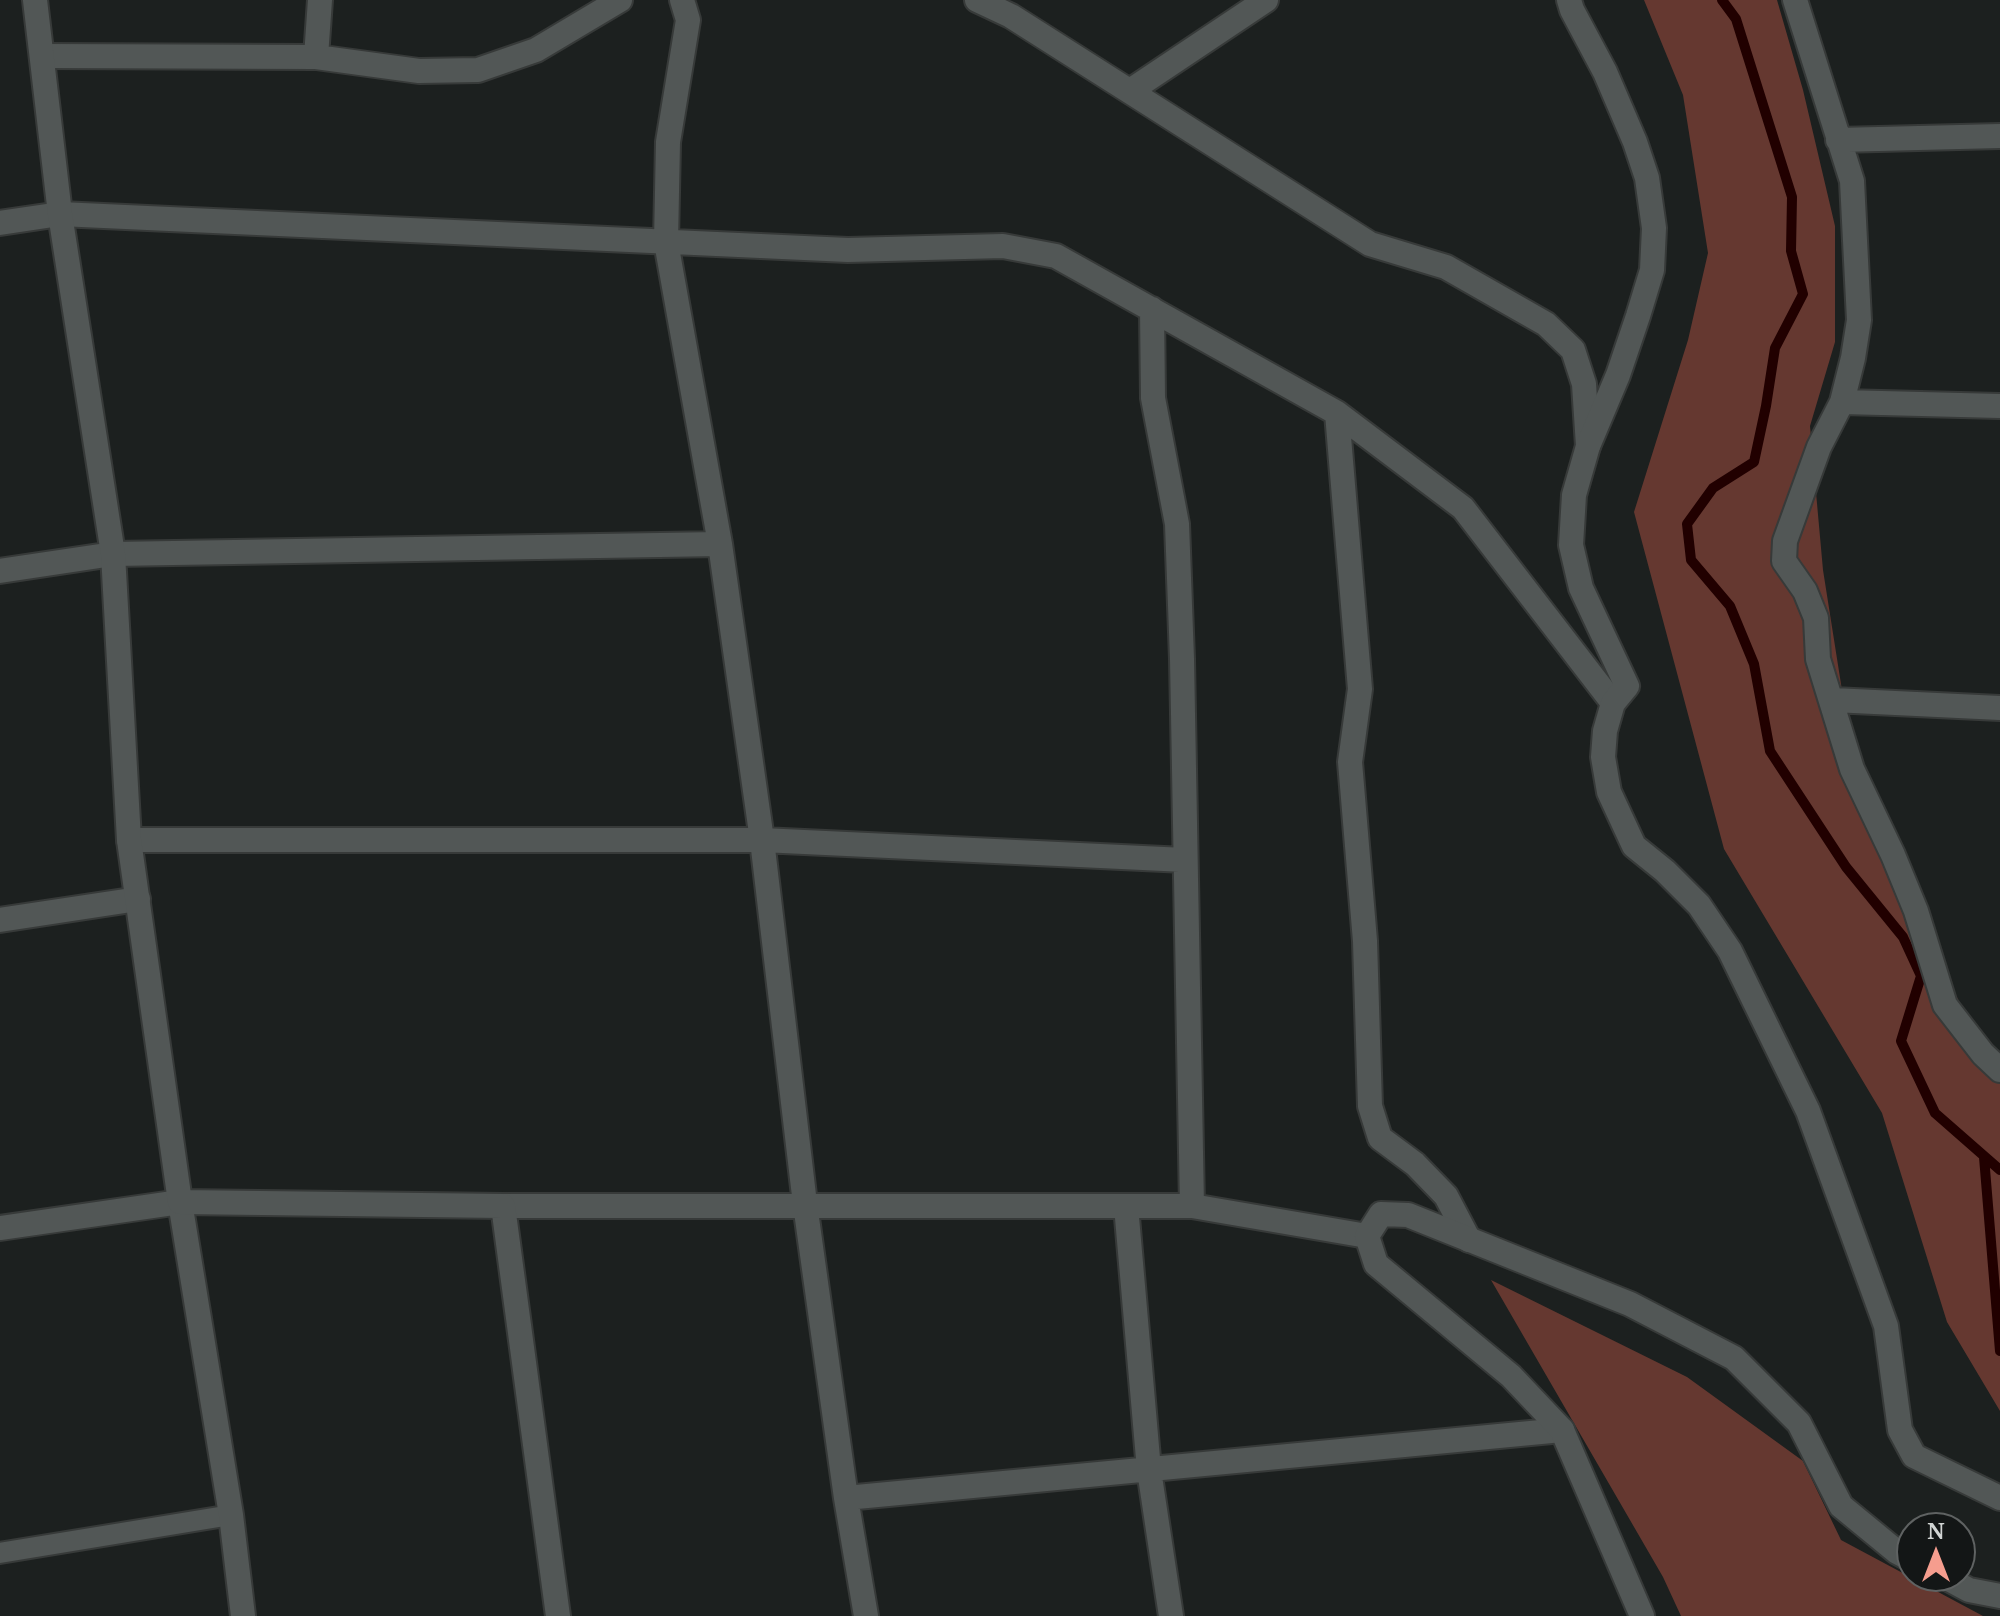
<!DOCTYPE html>
<html>
<head>
<meta charset="utf-8">
<style>
	body { margin:0 }
	#map { position:relative; width:2000px; height:1616px; overflow:hidden; background:#1c201f; font-family:"Noto Serif",serif }
	canvas { display:block }
	.north { position:absolute; left:1896px; top:1512px; width:80px; height:80px; box-sizing:border-box; background:#131616; border:2px solid #5f6262; border-radius:50%; rotate:0deg; font-size:22px; font-weight:700; line-height:32px; text-align:center; color:#d1d4d3 }
	.north::after { content:''; display:block; margin:auto; width:28px; height:36px; background:#f59d8e; clip-path:polygon(50% 0,100% 100%,50% 72%,0 100%) }
</style>
</head>
<body>
<div id="map">
<canvas width="2000" height="1616"></canvas>
<div class="north">N</div>
</div>
<script>
const context = document.querySelector('canvas').getContext('2d');
context.lineJoin = 'round';
function fill(path, color) { context.fillStyle = color; context.fill(path, 'evenodd'); }
const shape = rows => new Path2D(rows.map(r => 'M' + r).join(''));
function stroke(path, color, width, dash) { context.strokeStyle = color; context.lineWidth = width; context.lineCap = dash ? 'butt' : 'round'; context.setLineDash(dash || []); context.stroke(path); }
fill(shape([
	[1644,0,1777,0,1803,90,1835,226,1835,342,1810,426,1823,570,1859,798,1980,1044,2000,1071,2000,1411,1947,1322,1882,1113,1724,849,1634,512,1688,340,1708,253,1683,95],
	[1491,1280,1687,1377,1803,1461,1841,1540,1983,1616,1681,1616,1663,1577]
]), '#653830');
stroke(shape([
	[1722,0,1736,19,1792,197,1791,251,1803,294,1775,348,1766,406,1754,462,1713,488,1687,524,1691,560,1730,606,1754,664,1770,751,1846,867,1903,937,1921,976,1901,1041,1935,1113,2000,1170],
	[1984,1157,2000,1351]
]), '#210000', 10);
const lane = shape([
	[0,1553,231,1515]
]);
const street = shape([
	[682,0,688,20,668,142,666,242,720,544,762,840,805,1204,846,1498,866,1616],
	[977,0,1011,16,1370,244,1446,267,1546,324,1573,350,1584,384,1588,446],
	[1795,0,1852,181,1859,320,1853,358,1842,402,1819,447,1785,541,1784,561,1805,591,1816,618,1818,659,1852,769,1893,855,1916,911,1945,1005,1983,1054,2000,1070],
	[42,56,316,57,419,71,478,70,536,50,620,0],
	[316,57,320,0],
	[1130,91,1266,0],
	[1838,140,2000,136],
	[0,223,60,214,848,250,1003,246,1056,256,1337,413,1463,508,1613,703],
	[1152,309,1153,398,1177,524,1182,659,1192,1206],
	[1842,402,2000,406],
	[1337,413,1360,689,1350,762,1365,941,1370,1106,1380,1138,1415,1164,1446,1196,1469,1240],
	[0,571,113,554,720,544],
	[1833,700,2000,708],
	[129,840,762,840,1185,860],
	[0,920,138,899],
	[503,1206,1192,1206,1367,1236],
	[1126,1206,1149,1470,1171,1616],
	[0,1228,180,1202,231,1515,243,1616],
	[846,1498,1562,1430]
]);
const secondary = shape([
	[35,0,60,214,113,554,129,840,180,1202,503,1206,558,1616],
	[1569,0,1572,10,1605,72,1635,142,1647,178,1654,228,1652,270,1638,316,1618,375,1588,446,1574,495,1571,545,1581,588,1627,686,1613,703,1605,731,1603,757,1609,792,1634,846,1665,871,1699,905,1730,951,1808,1111,1886,1326,1900,1430,1914,1456,2000,1498],
	[1943,1576,1969,1590,2000,1596],
	[1642,1616,1562,1430,1511,1376,1376,1264,1367,1236,1381,1214,1408,1215,1630,1304,1734,1358,1799,1423,1841,1506,1897,1552,1912,1560]
]);
stroke(lane, '#373a39', 24);
stroke(street, '#373a39', 28);
stroke(secondary, '#373a39', 28);
stroke(lane, '#525756', 20);
stroke(street, '#525756', 24);
stroke(secondary, '#525756', 24);
</script>
</body>
</html>
